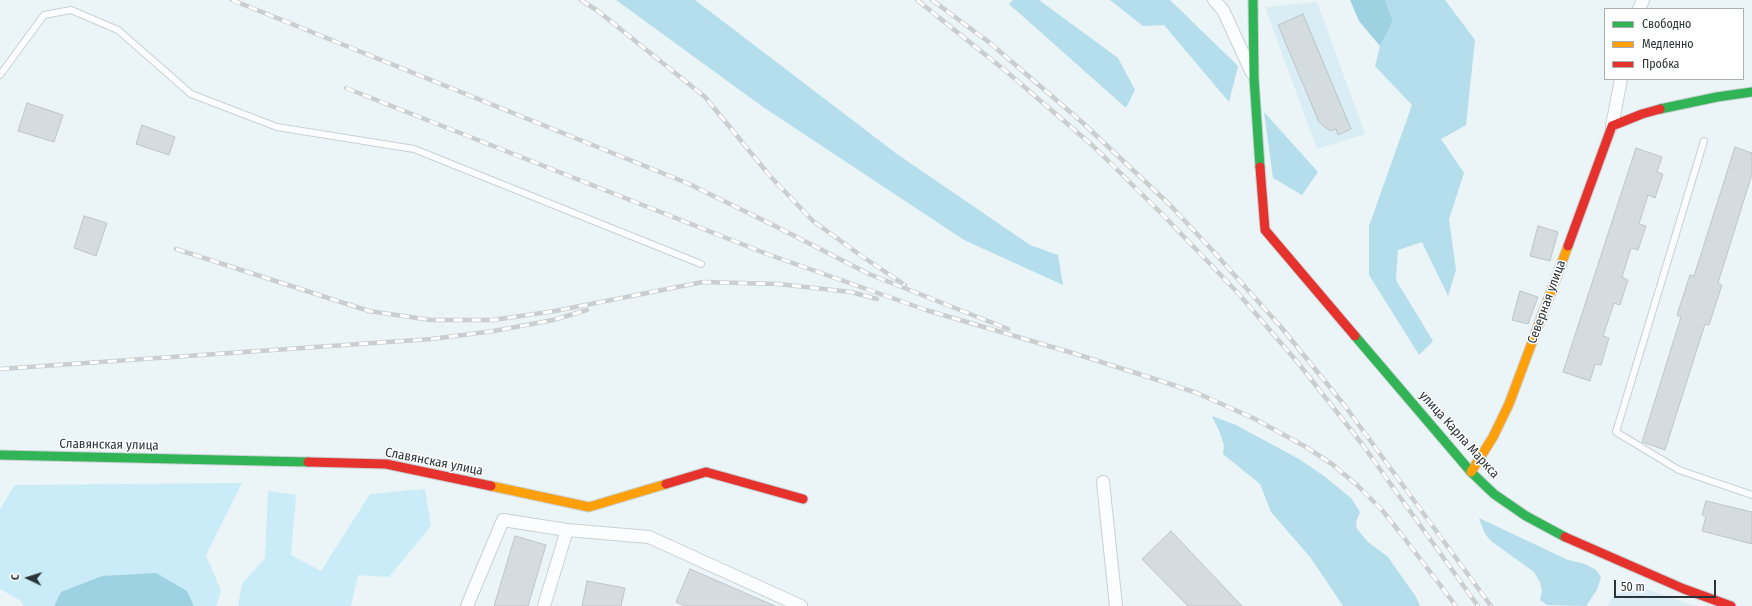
<!DOCTYPE html>
<html>
<head>
<meta charset="utf-8">
<style>
	body { margin:0 }
	#map { position:relative; width:1752px; height:606px; overflow:hidden; background:#ebf4f7; font-family:"Fira Sans Condensed",sans-serif }
	canvas { display:block }
	.legend { position:absolute; left:1604px; top:8px; width:140px; height:72px; box-sizing:border-box; background:#fff; border:1px solid #aaaeaf; margin:0; padding:5px 7px; list-style:none; font-size:12px; color:#2b3437 }
	.legend li { display:flex; align-items:center; gap:8px; height:20px }
	.legend b { width:20px; border:1px solid #aaaeaf }
	.north { position:absolute; left:8px; top:558px; width:40px; height:40px; -webkit-text-stroke:3px #fff; paint-order:stroke; rotate:274deg; font-size:11px; font-weight:700; line-height:16px; text-align:center; color:#2b3437 }
	.north::after { content:''; display:block; margin:auto; width:14px; height:18px; background:#2b3437; clip-path:polygon(50% 0,100% 100%,50% 72%,0 100%) }
	.scale { position:absolute; left:1614px; top:580px; width:102px; height:18px; box-sizing:border-box; border:2px solid #2b3437; border-top:0; padding-left:5px; font-size:12px; line-height:14px; white-space:nowrap; color:#2b3437; -webkit-text-stroke:3px #fff; paint-order:stroke }
</style>
</head>
<body>
<div id="map">
<canvas width="1752" height="606"></canvas>
<ul class="legend">
<li><b style="height:5px;background:#30b455"></b>Свободно</li>
<li><b style="height:5px;background:#ff9f0a"></b>Медленно</li>
<li><b style="height:5px;background:#e5322d"></b>Пробка</li>
</ul>
<div class="north">С</div>
<div class="scale">50 m</div>
</div>
<script>
const context = document.querySelector('canvas').getContext('2d');
context.lineJoin = 'round';
function fill(path, color) { context.fillStyle = color; context.fill(path, 'evenodd'); }
const shape = rows => new Path2D(rows.map(r => 'M' + r).join(''));
function stroke(path, color, width, dash) { context.strokeStyle = color; context.lineWidth = width; context.lineCap = dash ? 'butt' : 'round'; context.setLineDash(dash || []); context.stroke(path); }
function drawText(font, color, halo, rows, align = 'center') {
  context.font = font + ' "Fira Sans Condensed",sans-serif'; context.lineWidth = 3; context.setLineDash([]); context.textBaseline = 'middle'; context.strokeStyle = halo; context.fillStyle = color; for (const [text, x, y, turn = 0] of rows) {
    context.save(); context.translate(x, y); context.rotate((+turn || 0) * Math.PI / 180); context.textAlign = isNaN(turn) ? turn : align; if (halo) context.strokeText(text, 0, 0); context.fillText(text, 0, 0); context.restore();
  }
}
fill(shape([
	[1317,2,1365,134,1317,149,1265,7],
	[1643,588,1695,606,1607,606,1615,594]
]), '#d8edf4');
fill(shape([
	[242,483,206,555,221,591,216,606,194,606,187,591,61,592,54,606,24,606,21,601,0,589,0,509,15,485],
	[425,489,431,526,389,577,358,575,351,606,238,606,242,584,265,558,268,491,296,495,291,555,321,571,370,494]
]), '#c9ecf8');
fill(shape([
	[616,0,695,0,897,154,1030,245,1058,255,1063,285,964,240,763,107],
	[1013,0,1039,0,1118,58,1135,90,1126,108,1009,4],
	[1110,0,1170,0,1238,66,1229,102,1164,25,1143,26],
	[1385,0,1445,0,1475,40,1466,125,1441,139,1464,173,1449,219,1456,270,1448,296,1422,242,1398,250,1396,280,1433,341,1419,355,1369,275,1369,226,1412,105,1375,66,1380,46,1393,21],
	[1264,112,1318,172,1302,195,1273,178],
	[1212,416,1236,425,1299,459,1324,476,1351,498,1360,512,1356,522,1357,529,1368,542,1388,557,1416,597,1420,606,1343,606,1310,557,1271,512,1260,484,1223,454,1224,445,1220,433],
	[1479,518,1568,560,1585,564,1596,570,1601,577,1597,590,1586,606,1547,605,1540,600,1542,591,1540,582,1534,572,1491,541,1485,534]
]), '#b4deec');
fill(shape([
	[1350,0,1385,0,1393,21,1380,46,1359,21],
	[156,573,187,591,194,606,54,606,61,592,102,576]
]), '#9ed1e1');
const building = shape([
	[1303,14,1351,129,1338,135,1336,129,1330,131,1319,122,1278,25,1303,14],
	[27,103,63,115,54,142,18,131,27,103],
	[142,125,175,137,169,155,136,144,142,125],
	[1735,147,1752,153,1752,174,1718,283,1722,285,1709,325,1705,324,1665,450,1642,442,1681,317,1677,315,1690,275,1694,276,1735,147],
	[1636,148,1662,157,1657,172,1663,174,1655,198,1648,195,1639,224,1646,226,1638,250,1631,248,1622,277,1628,280,1620,305,1614,303,1603,336,1609,338,1601,365,1595,364,1590,381,1563,372,1636,148],
	[84,216,107,223,96,256,74,248,84,216],
	[1538,226,1558,232,1550,261,1530,256,1538,226],
	[1520,291,1538,297,1528,324,1512,320,1520,291],
	[1706,501,1752,512,1752,544,1702,531,1706,516,1702,515,1706,501],
	[1171,531,1242,606,1188,606,1142,559,1171,531],
	[515,536,546,545,528,606,494,606,515,536],
	[690,569,775,606,685,606,676,602,690,569],
	[587,581,625,588,621,606,582,606,587,581]
]);
fill(building, '#d4dcdf');
stroke(building, '#bdc5c8', 1);
const lane = shape([
	[0,75,44,15,71,10,118,30,191,94,277,127,414,149,701,264],
	[1704,141,1616,432,1679,470,1752,495]
]);
const street = shape([
	[1214,0,1223,10,1252,73],
	[1639,9,1643,0],
	[1612,126,1621,79],
	[1103,482,1116,606],
	[467,606,503,520,567,530],
	[544,606,567,530,649,537,801,606]
]);
const fast = shape([
	[1253,0,1254,78,1260,167],
	[1660,109,1717,97,1752,92],
	[1355,336,1471,472,1494,494,1526,516,1565,537],
	[0,455,308,462]
]);
const slow = shape([
	[1471,472,1493,437,1509,404,1568,246],
	[491,486,589,507,666,484]
]);
const jam = shape([
	[1260,167,1265,230,1355,336],
	[1568,246,1612,126,1642,114,1660,109],
	[308,462,386,464,491,486],
	[666,484,706,472,803,499],
	[1565,537,1684,589,1731,606]
]);
stroke(lane, '#c9d1d5', 8);
stroke(street, '#c9d1d5', 14);
stroke(fast, '#c9d1d5', 11);
stroke(slow, '#c9d1d5', 11);
stroke(jam, '#c9d1d5', 11);
stroke(lane, '#fcfdfe', 6);
stroke(street, '#fcfdfe', 12);
stroke(fast, '#30b455', 9);
stroke(slow, '#ff9f0a', 9);
stroke(jam, '#e5322d', 9);
const rail = shape([
	[232,0,687,183,775,226,869,274,1008,329],
	[581,0,598,11,705,97,770,176,813,221,863,257,905,285],
	[917,0,1007,72,1092,145,1164,216,1237,292,1299,364,1362,444,1478,606],
	[932,0,990,43,1083,123,1169,204,1213,251,1281,327,1345,406,1491,606],
	[346,88,767,254,926,310,1076,354,1164,382,1197,393,1255,419,1306,447,1332,464,1357,485,1382,510,1402,535,1456,606],
	[176,249,369,311,431,320,493,320,555,311,703,282,778,284,851,292,877,299],
	[0,369,431,339,494,331,553,320,587,310]
]);
stroke(rail, '#cbcecf', 4.5);
stroke(rail, '#fff', 3, [9]);
drawText('13px', '#2b3437', '#fff', [
	["Северная улица",1547,302,-70],
	["улица Карла Маркса",1459,435,48],
	["Славянская улица",109,445,1],
	["Славянская улица",434,462,11]
]);
</script>
</body>
</html>
